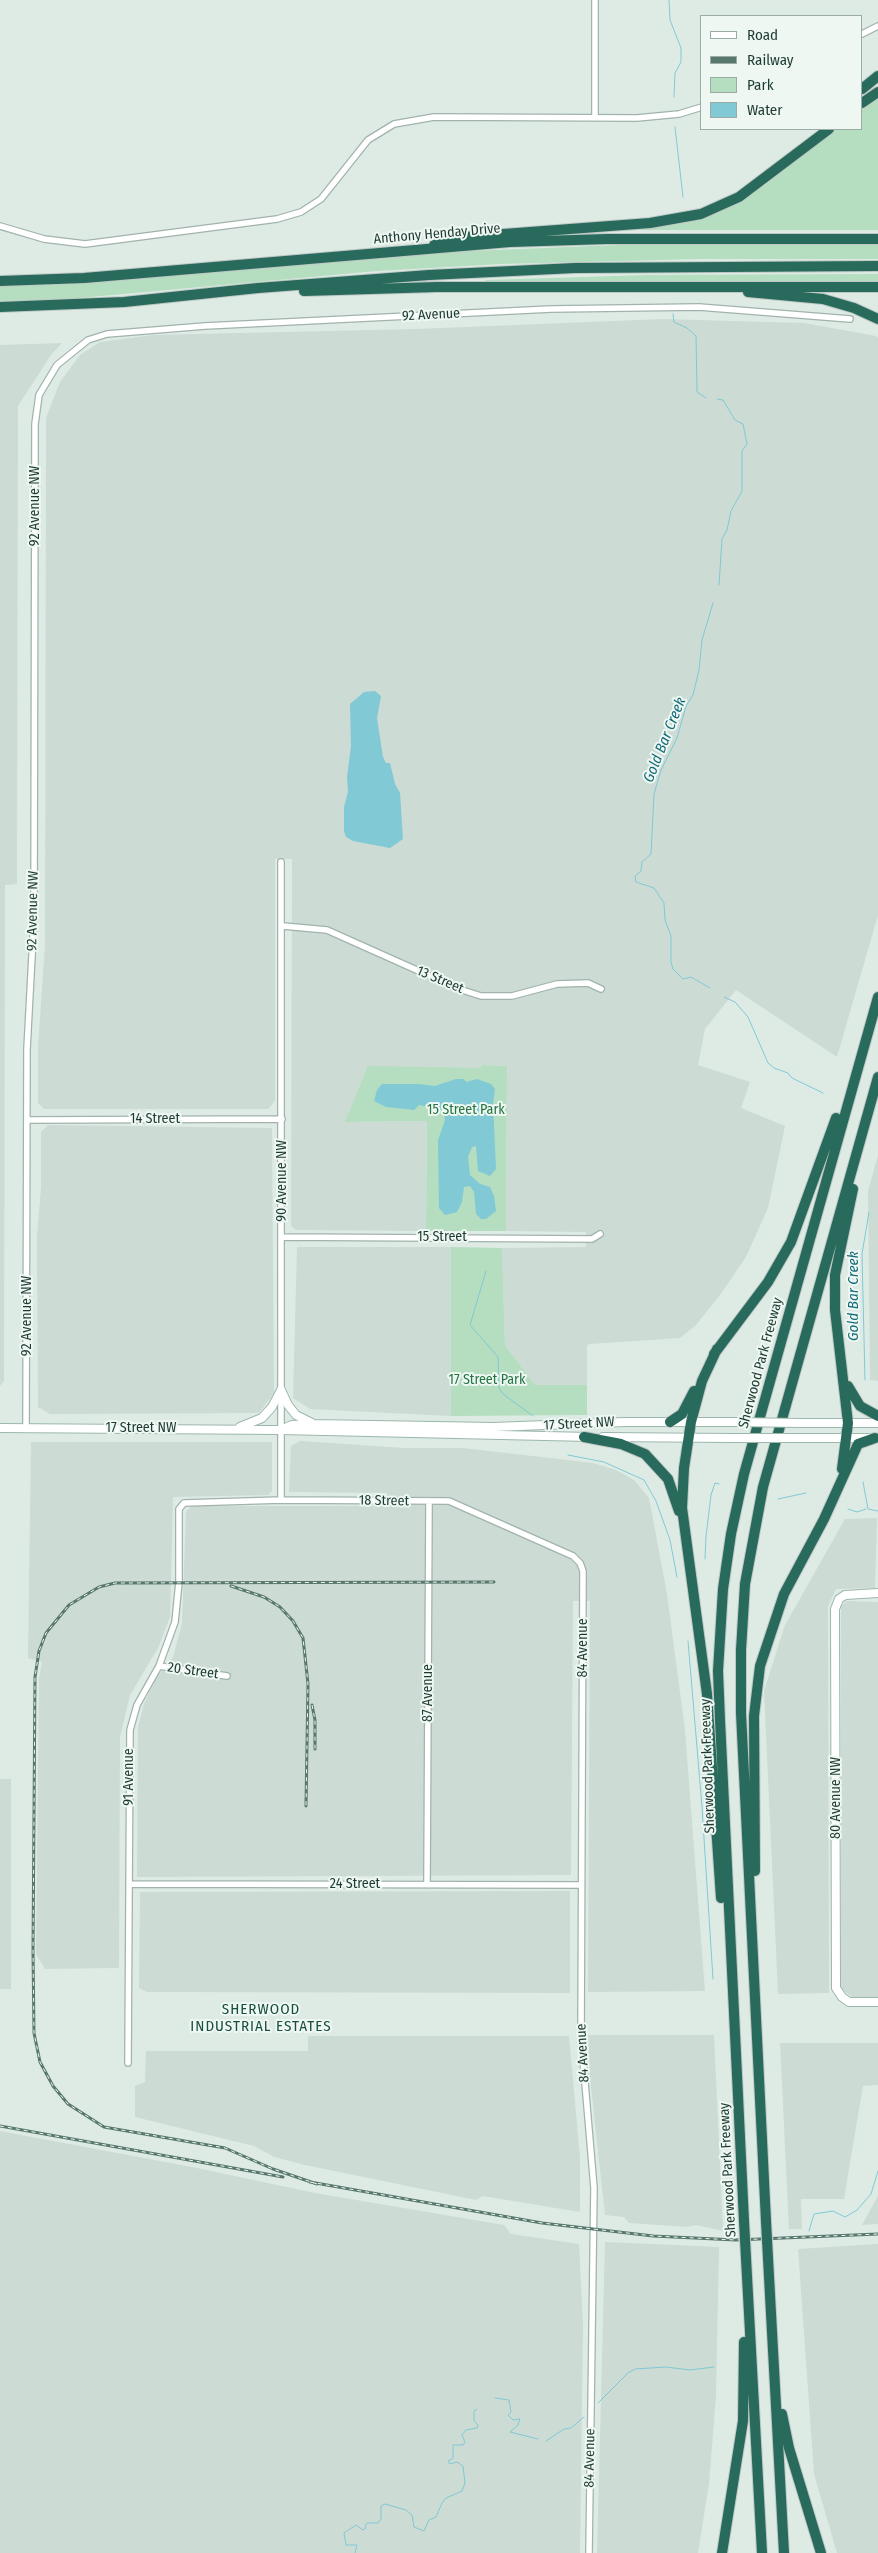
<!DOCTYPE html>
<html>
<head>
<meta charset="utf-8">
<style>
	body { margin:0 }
	#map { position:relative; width:878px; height:2553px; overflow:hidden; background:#deebe5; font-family:"Fira Sans Condensed",sans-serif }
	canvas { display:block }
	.legend { position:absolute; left:700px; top:15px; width:162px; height:115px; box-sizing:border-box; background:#eef7f2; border:1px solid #9baca6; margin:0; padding:6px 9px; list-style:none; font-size:15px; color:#1e3b33 }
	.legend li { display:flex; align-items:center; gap:10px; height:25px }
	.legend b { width:25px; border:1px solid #9baca6 }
</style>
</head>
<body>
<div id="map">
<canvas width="878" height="2553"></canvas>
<ul class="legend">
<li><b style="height:6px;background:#fff"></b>Road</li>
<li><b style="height:6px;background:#58786e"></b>Railway</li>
<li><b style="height:14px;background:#b4debf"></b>Park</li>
<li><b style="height:14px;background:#80c9d5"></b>Water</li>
</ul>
</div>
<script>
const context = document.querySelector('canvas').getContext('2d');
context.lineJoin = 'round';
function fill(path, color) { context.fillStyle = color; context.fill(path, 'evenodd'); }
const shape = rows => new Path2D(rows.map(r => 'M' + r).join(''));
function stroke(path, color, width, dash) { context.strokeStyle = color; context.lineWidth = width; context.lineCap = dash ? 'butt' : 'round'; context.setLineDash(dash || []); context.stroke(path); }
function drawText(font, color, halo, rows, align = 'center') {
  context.font = font + ' "Fira Sans Condensed",sans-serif'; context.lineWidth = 4; context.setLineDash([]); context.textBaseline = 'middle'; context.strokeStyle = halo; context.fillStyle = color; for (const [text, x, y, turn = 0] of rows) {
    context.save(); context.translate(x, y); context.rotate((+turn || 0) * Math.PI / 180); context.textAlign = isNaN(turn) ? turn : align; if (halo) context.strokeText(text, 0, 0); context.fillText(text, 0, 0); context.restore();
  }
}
fill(shape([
	[663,319,804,323,876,336,878,338,878,915,837,1057,736,990,705,1029,698,1065,750,1082,741,1108,785,1126,768,1208,746,1257,720,1295,696,1325,680,1338,589,1344,587,1346,587,1385,535,1385,505,1345,502,1248,586,1247,586,1232,506,1231,507,1066,482,1065,482,1068,346,1122,427,1121,426,1231,296,1230,291,1226,292,859,275,859,275,1101,268,1109,44,1109,38,1103,38,1047,45,945,46,418,60,382,80,355,100,342,153,335,416,329],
	[62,343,51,355,18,406,17,884,5,885,4,1381,0,1386,0,345],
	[48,1125,272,1128,274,1393,259,1413,50,1414,38,1407,37,1237,41,1187,41,1132],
	[878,1155,878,1381,870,1380,868,1191],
	[297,1247,451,1247,451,1416,310,1409,293,1398],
	[300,1441,405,1448,463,1448,593,1463,616,1470,634,1480,649,1498,667,1594,685,1730,705,1991,588,1992,590,1601,573,1601,571,1875,137,1877,138,1727,144,1704,157,1677,173,1657,182,1624,186,1512,191,1506,386,1506,387,1493,289,1492,291,1446],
	[31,1442,272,1442,272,1491,268,1495,173,1497,170,1617,158,1648,130,1695,120,1737,119,1968,45,1969,36,1954,39,1678,42,1662,28,1658],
	[877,1518,875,1588,836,1589,828,1606,829,1993,778,1994,764,1691,785,1625,845,1519],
	[847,1601,878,1602,878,1999,854,1998,841,1989,841,1606],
	[0,1779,11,1779,11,1989,0,1989],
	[570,1891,570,1993,147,1992,139,1988,140,1892],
	[588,2035,714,2035,723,2231,696,2225,687,2227,629,2223,624,2217,605,2215,590,2078],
	[308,2036,569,2036,580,2157,580,2212,483,2196,476,2200,305,2165,274,2157,254,2146,135,2117,135,2086,145,2082,146,2051,308,2051],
	[780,2043,878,2043,878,2085,863,2086,844,2199,801,2199,802,2229,789,2229],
	[0,2131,192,2167,315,2193,504,2225,511,2234,579,2244,583,2326,580,2553,0,2553],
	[878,2196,878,2224,862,2225],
	[605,2242,719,2247,716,2396,709,2484,698,2553,597,2553],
	[878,2244,878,2553,837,2553,814,2474,798,2249]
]), '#ccdbd4');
fill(shape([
	[878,96,878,230,629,230,689,222,733,205,765,185,835,129,862,129,862,108],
	[878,244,878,259,700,259,500,264,377,271,57,300,0,301,0,286,69,284,444,252,620,245],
	[878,274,878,284,482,283,486,280,647,275],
	[482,1065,507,1066,506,1231,426,1231,427,1121,345,1122,368,1066,481,1068],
	[451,1247,502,1248,505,1345,535,1385,587,1385,587,1415,451,1416]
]), '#b4debf');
fill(shape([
	[375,691,381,696,377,718,383,757,386,763,390,763,395,784,400,793,403,839,390,848,353,841,346,837,344,831,344,807,348,792,347,777,351,746,350,704,364,692],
	[456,1079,463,1079,467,1082,477,1079,491,1084,495,1089,493,1104,496,1169,490,1176,478,1171,476,1146,472,1147,468,1157,470,1175,480,1184,490,1187,494,1196,496,1211,486,1219,481,1219,476,1214,474,1192,470,1186,464,1187,462,1202,457,1212,445,1215,439,1208,438,1140,445,1120,443,1110,419,1105,414,1110,386,1107,374,1101,377,1090,382,1084,418,1084,435,1086]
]), '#80c9d5');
stroke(shape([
	[669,0,670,20,681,48,681,62,675,73,674,97],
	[675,127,683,197],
	[673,314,674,322,687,328,696,336,697,392,706,398],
	[717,399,723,400,735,420,743,424,747,444,742,451,742,491,731,511,727,530,722,539,719,585],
	[710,988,691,977,683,979,673,969,671,962,671,936,665,920,664,903,654,888,636,882,635,876,641,871,642,862,651,854,654,794,661,770,677,738,686,706,693,695,699,670,702,640,713,603],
	[724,997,735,1002,748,1017,768,1063,774,1068,788,1073,792,1078,823,1093],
	[486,1271,470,1325,498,1357,499,1388,503,1394,533,1416],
	[865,1380,862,1254,869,1212],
	[568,1455,604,1462,644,1480,656,1501,670,1540,677,1577],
	[863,1482,868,1509,878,1511],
	[778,1499,806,1493],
	[848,1509,857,1512,866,1509],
	[705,1559,706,1536,711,1495,715,1483,719,1484],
	[688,1641,702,1807,713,1979],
	[809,2231,814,2214,833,2211,845,2217,857,2210,871,2194,878,2171],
	[495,2398,509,2400,511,2412,508,2415,513,2420,520,2419,518,2425,510,2432,538,2439],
	[598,2403,628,2373,635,2369,666,2367,690,2370,714,2367],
	[546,2441,564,2429,571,2428,584,2417],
	[355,2553,357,2545,346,2545,344,2533,356,2525,363,2530,366,2528,365,2526,367,2523,378,2523,381,2519,381,2506,385,2504,406,2510,412,2515,414,2527,424,2531,429,2520,436,2517,442,2503,446,2498,462,2491,465,2483,463,2466,457,2462,450,2464,448,2461,453,2458,453,2445,463,2445,465,2442,462,2435,466,2430,477,2428,478,2425,474,2421,474,2411,477,2409]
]), '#80c9d5', 1);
const street = shape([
	[862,34,878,26],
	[595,116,595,0],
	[0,226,44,239,85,244,277,219,301,212,321,199,368,140,394,124,434,117,637,118,679,114,702,107],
	[283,926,327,930,459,989,481,996,512,996,557,984,588,983,601,989],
	[27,1120,282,1119],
	[282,1237,592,1239,600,1234],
	[26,1428,27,1049,34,918,35,424,39,395,57,365,88,340,107,334,205,326,551,309,699,307,850,319],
	[281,1500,281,862],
	[159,1666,227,1676],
	[129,1884,581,1885],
	[427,1884,429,1502],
	[128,2063,130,1730,137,1705,159,1666,175,1622,179,1582,179,1509,184,1503,281,1500,449,1501,573,1556,580,1563,583,1571,581,2036,594,2188,589,2553]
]);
const secondary = shape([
	[281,1390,288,1405,296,1415,312,1423],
	[800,1423,878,1423],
	[240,1427,262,1418,272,1407,281,1390],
	[0,1428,281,1430,589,1437],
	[283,1429,292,1425,314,1424,493,1427,625,1422,735,1422],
	[603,1437,731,1438],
	[795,1438,868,1438],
	[878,1593,845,1595,839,1599,835,1609,836,1988,842,1997,849,2002,878,2002]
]);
const highway = shape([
	[862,89,878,76],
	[862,103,878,92],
	[434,245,450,238,650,223,701,214,739,197,829,129],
	[0,281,84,278,510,242,607,239,878,239],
	[304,291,437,287,878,287],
	[748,292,823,299,854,308,878,319],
	[0,307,124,302,258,288,429,275,575,268,878,266],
	[717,1349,702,1381,691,1422,684,1468,682,1508,707,1694,721,1898],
	[714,1354,768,1282,791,1242,836,1118],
	[848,1386,860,1406,878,1416],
	[670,1422,682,1414,694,1391],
	[584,1437,621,1444,645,1454,668,1479,679,1511],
	[842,1469,848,1423,835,1310,835,1275,853,1189],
	[755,1871,754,1716,760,1666,784,1594,824,1519,858,1444,875,1438],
	[744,2221,720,1720,718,1671,723,1589,731,1534,744,1474,878,997],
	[766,2221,741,1713,741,1650,745,1584,763,1487,878,1077],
	[746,2258,762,2553],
	[768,2258,784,2553],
	[782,2414,789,2448,821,2553],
	[722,2553,743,2421,744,2342]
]);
stroke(street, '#a1b3ac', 8);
stroke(secondary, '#9cb7ad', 10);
stroke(highway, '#c0c8c6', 12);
stroke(street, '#fff', 5.5);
stroke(secondary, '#fff', 8);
stroke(highway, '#286a5b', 10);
const rail = shape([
	[231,1586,264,1597,280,1607,293,1621,303,1638,308,1684,306,1806],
	[312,1705,315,1720,315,1749],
	[0,2126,283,2177],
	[310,2182,542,2223,653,2236,736,2240,878,2234],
	[317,2184,273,2169,225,2148,104,2127,68,2104,53,2086,40,2062,34,2033,33,1951,35,1677,39,1651,46,1633,69,1605,99,1587,115,1583,494,1582]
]);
stroke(rail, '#58786e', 3);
stroke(rail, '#eef7f2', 1, [4]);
const secondaryBridge = shape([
	[735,1422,800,1423],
	[731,1438,795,1438]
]);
const highwayBridge = shape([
	[744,2221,746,2258],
	[766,2221,768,2258]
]);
stroke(secondaryBridge, '#9cb7ad', 10, []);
stroke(highwayBridge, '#c0c8c6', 12, []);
stroke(secondaryBridge, '#fff', 8);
stroke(highwayBridge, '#286a5b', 10);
drawText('14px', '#1e3b33', '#eef7f2', [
	["Anthony Henday Drive",437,234,-5],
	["92 Avenue",431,315,-3],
	["92 Avenue NW",35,506,-90],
	["92 Avenue NW",33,911,-89],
	["13 Street",440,980,23],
	["14 Street",155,1119],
	["90 Avenue NW",282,1181,-90],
	["15 Street",442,1237],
	["92 Avenue NW",27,1316,-90],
	["Sherwood Park Freeway",761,1363,-75],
	["17 Street NW",579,1424,-3],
	["17 Street NW",141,1428],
	["18 Street",384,1501,1],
	["84 Avenue",583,1648,-90],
	["20 Street",193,1671,8],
	["87 Avenue",428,1693,-90],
	["Sherwood Park Freeway",708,1766,-92],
	["91 Avenue",129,1777,-90],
	["80 Avenue NW",836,1798,-90],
	["24 Street",355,1884],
	["84 Avenue",583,2053,-93],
	["Sherwood Park Freeway",728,2170,-93],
	["84 Avenue",590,2458,-89]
]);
drawText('14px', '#257543', '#eef7f2', [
	["15 Street Park",466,1110],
	["17 Street Park",487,1380]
]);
drawText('italic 15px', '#146c7b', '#eef7f2', [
	["Gold Bar Creek",665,740,-68],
	["Gold Bar Creek",854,1296,-90]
]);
context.letterSpacing = '1px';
drawText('15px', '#194f41', '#eef7f2', [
	["SHERWOOD",261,2010],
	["INDUSTRIAL ESTATES",261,2027]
]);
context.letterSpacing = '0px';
</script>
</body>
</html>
